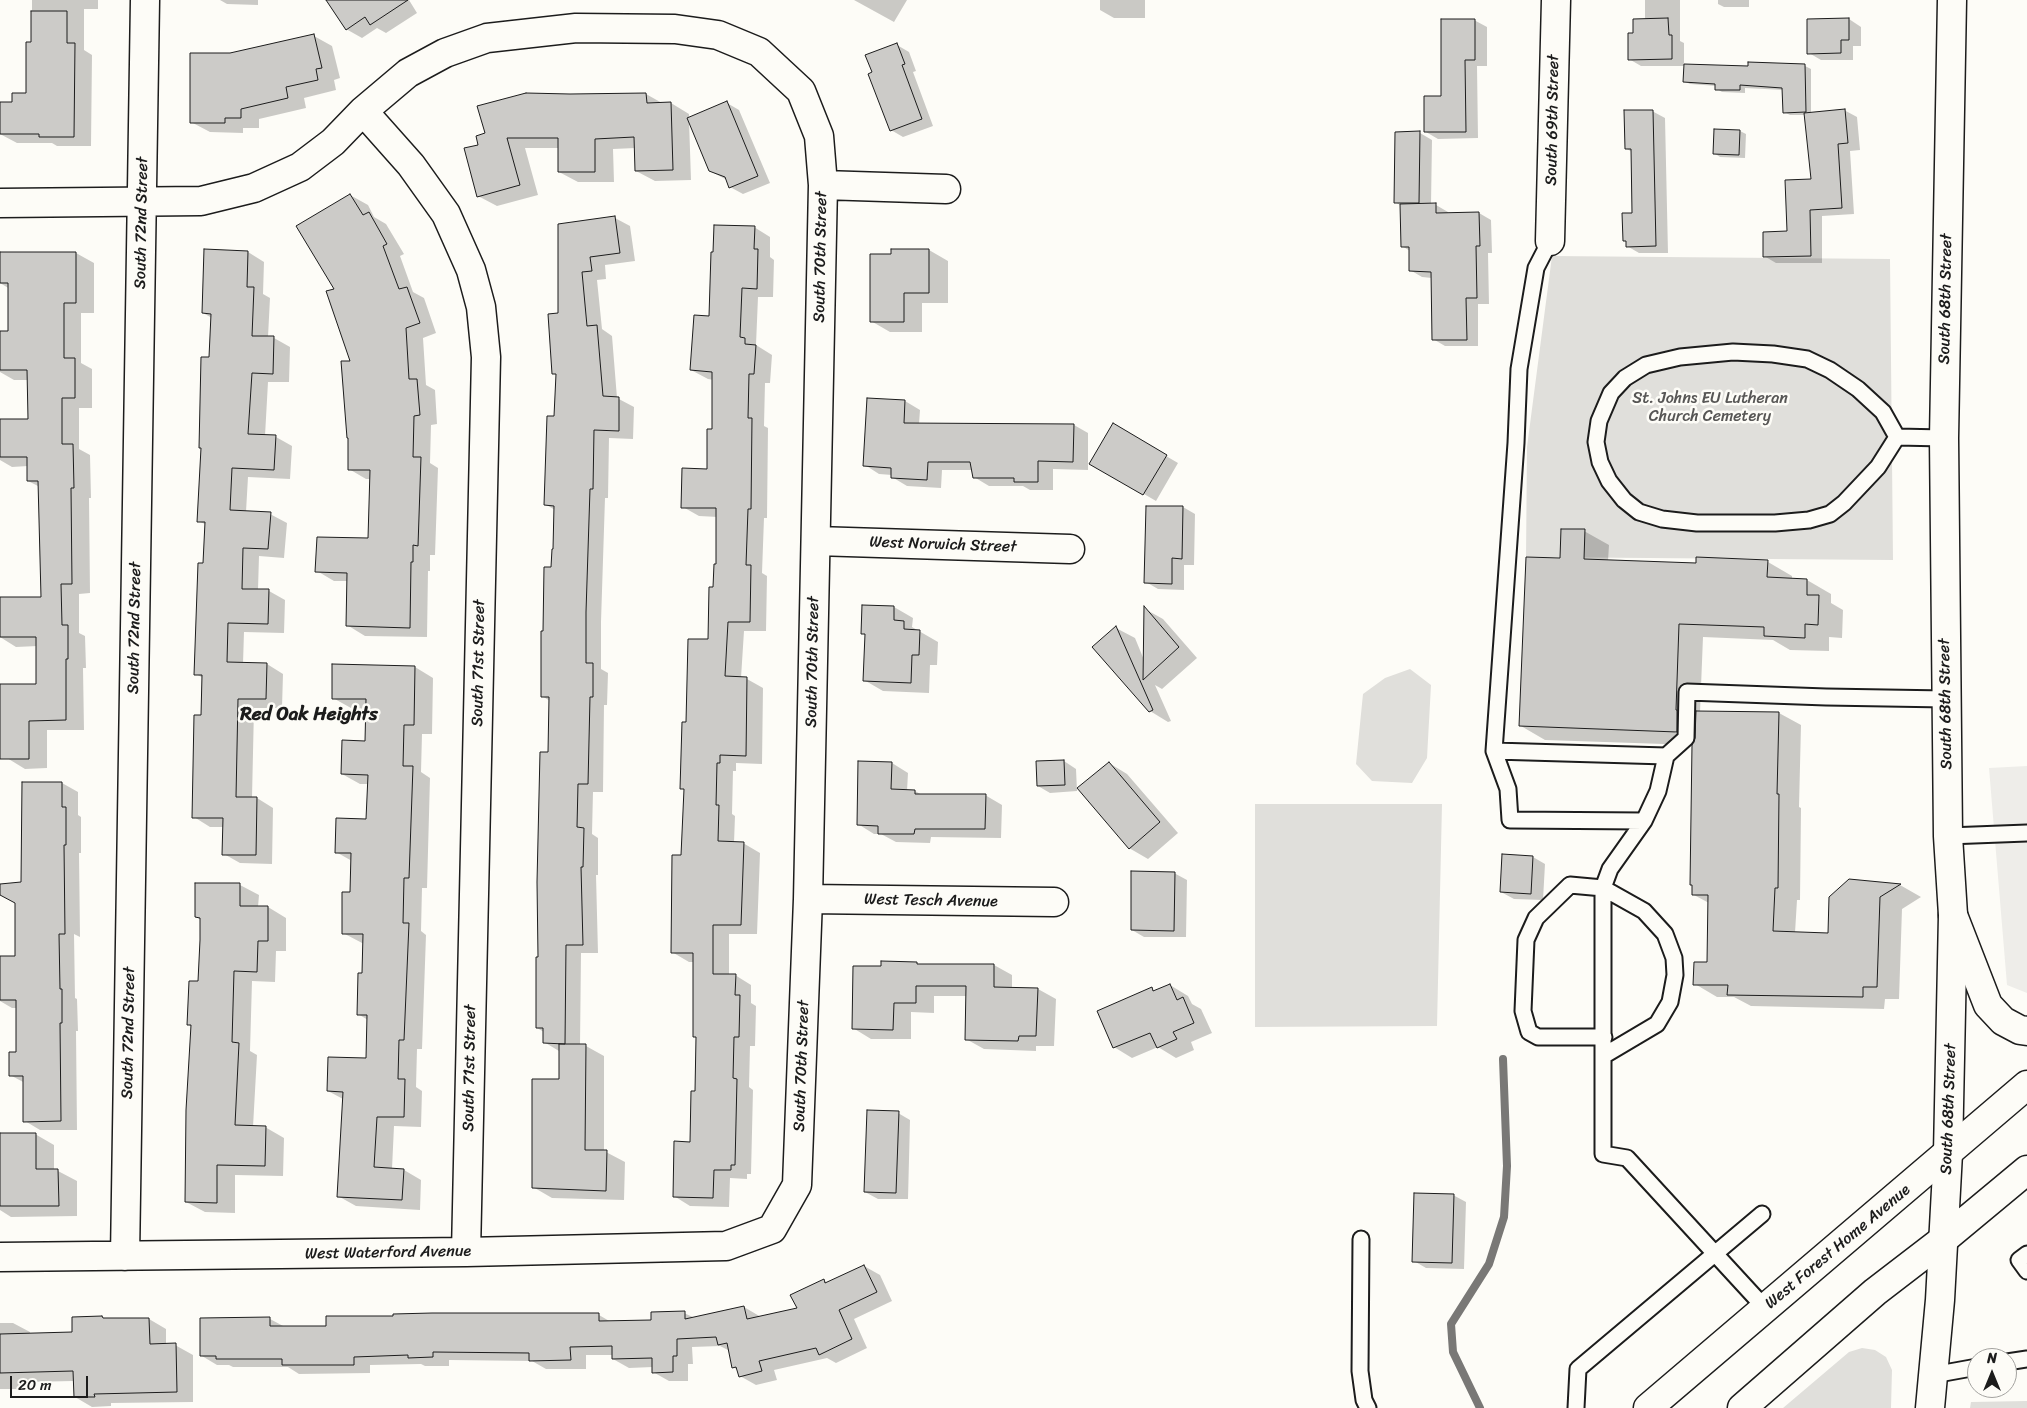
<!DOCTYPE html>
<html>
<head>
<meta charset="utf-8">
<style>
	body { margin:0 }
	#map { position:relative; width:2027px; height:1408px; overflow:hidden; background:#fdfcf7; font-family:Sriracha,sans-serif }
	canvas { display:block }
	.north { position:absolute; left:1967px; top:1348px; width:50px; height:50px; box-sizing:border-box; background:#fdfcf7; border:1px solid #a3a29f; border-radius:50%; rotate:0deg; font-size:14px; font-weight:700; line-height:20px; text-align:center; color:#1c1c1c }
	.north::after { content:''; display:block; margin:auto; width:18px; height:22px; background:#1c1c1c; clip-path:polygon(50% 0,100% 100%,50% 72%,0 100%) }
	.scale { position:absolute; left:10px; top:1376px; width:78px; height:22px; box-sizing:border-box; border:2px solid #1c1c1c; border-top:0; padding-left:6px; font-size:15px; line-height:18px; white-space:nowrap; color:#1c1c1c; -webkit-text-stroke:4px #fdfcf7; paint-order:stroke }
</style>
</head>
<body>
<div id="map">
<canvas width="2027" height="1408"></canvas>
<div class="north">N</div>
<div class="scale">20 m</div>
</div>
<script>
const context = document.querySelector('canvas').getContext('2d');
context.lineJoin = 'round';
function fill(path, color) { context.fillStyle = color; context.fill(path, 'evenodd'); }
const shape = rows => new Path2D(rows.map(r => 'M' + r).join(''));
function stroke(path, color, width, dash) { context.strokeStyle = color; context.lineWidth = width; context.lineCap = dash ? 'butt' : 'round'; context.setLineDash(dash || []); context.stroke(path); }
function drawText(font, color, halo, rows, align = 'center') {
  context.font = font + ' Sriracha,sans-serif'; context.lineWidth = 5; context.setLineDash([]); context.textBaseline = 'middle'; context.strokeStyle = halo; context.fillStyle = color; for (const [text, x, y, turn = 0] of rows) {
    context.save(); context.translate(x, y); context.rotate((+turn || 0) * Math.PI / 180); context.textAlign = isNaN(turn) ? turn : align; if (halo) context.strokeText(text, 0, 0); context.fillText(text, 0, 0); context.restore();
  }
}
fill(shape([
	[2027,766,2027,993,2007,985,1989,768]
]), '#eeede9');
fill(shape([
	[1552,256,1890,259,1893,560,1526,557,1527,447],
	[1410,669,1431,685,1427,758,1412,783,1372,781,1356,764,1363,694,1385,678],
	[1255,804,1442,804,1437,1026,1255,1027],
	[1862,1348,1875,1350,1886,1357,1892,1370,1891,1408,1783,1408,1849,1352],
	[2027,1401,2027,1408,1970,1408,1971,1402]
]), '#e0dfdb');
fill(shape([
	[32,0,98,0,98,9,84,9,84,50,92,55,91,146,57,146,52,143,17,143,0,134,0,103,13,103,27,94,32,43],
	[220,0,258,0,258,5,227,4],
	[329,0,409,0,417,13,386,33,377,28,362,38,346,29],
	[854,0,907,0,894,22],
	[1100,0,1145,0,1145,18,1114,18,1100,10],
	[1645,0,1680,0,1680,41,1684,43,1684,66,1749,67,1749,63,1805,66,1811,69,1811,114,1844,110,1857,117,1860,150,1850,151,1854,214,1822,216,1822,263,1776,263,1764,256,1789,233,1813,180,1805,115,1790,115,1784,112,1784,90,1745,88,1745,93,1722,92,1717,89,1717,86,1690,84,1684,81,1685,66,1641,66,1629,59,1634,34,1645,20],
	[1718,0,1749,0,1749,7,1724,7,1718,4],
	[1849,19,1861,27,1861,46,1853,46,1853,60,1821,60,1809,53,1808,20],
	[1474,20,1487,27,1487,66,1477,66,1478,138,1438,139,1426,132],
	[314,36,332,46,340,78,334,80,336,90,304,98,306,108,259,119,259,128,243,128,243,133,210,132,191,122,230,55],
	[897,45,909,52,916,71,913,72,933,126,903,137,891,130],
	[646,94,662,103,671,103,689,114,689,118,727,103,739,110,770,183,743,194,730,187,727,180,710,171,689,120,691,180,655,181,636,171,636,148,613,149,614,182,578,182,559,172,559,148,525,148,538,195,497,206,478,196,465,149],
	[1652,111,1665,118,1668,253,1639,253,1627,246,1627,242,1624,240,1634,214,1632,152,1627,149],
	[1715,130,1740,131,1746,134,1745,158,1720,157,1714,153],
	[1396,133,1420,133,1432,140,1431,205,1436,205,1448,212,1448,214,1479,213,1491,220,1492,253,1488,253,1489,304,1478,304,1478,346,1445,346,1433,339,1432,278,1422,277,1410,270,1410,251,1402,246,1402,206,1395,202],
	[350,195,368,205,374,217,386,224,404,254,400,256,413,292,424,298,436,333,423,338,426,385,435,390,437,424,431,425,430,463,438,468,435,555,430,555,430,571,428,571,427,637,365,636,347,625,348,581,334,581,317,571,369,540,371,479,366,479,349,469,351,362,335,289],
	[615,218,630,226,635,261,605,265,606,279,597,280,602,329,612,336,617,398,634,407,633,439,609,438,608,498,605,498,601,622,601,669,608,673,607,705,604,705,603,792,593,792,592,834,598,838,598,875,596,875,598,953,581,953,580,1046,586,1046,604,1056,604,1151,625,1162,624,1200,552,1198,533,1187,560,1081,559,1051,544,1042,544,1032,537,1028,549,754,550,701,542,696,544,632,554,550,555,510,545,504,556,418,557,375,554,373,559,314,559,225],
	[754,227,770,237,770,257,774,260,773,297,758,297,756,345,772,355,770,383,765,383,764,426,768,428,767,518,764,518,762,573,767,576,766,631,744,631,741,678,747,679,763,688,762,764,736,763,736,771,733,771,732,814,735,816,734,843,743,843,760,853,757,934,729,934,729,975,735,975,751,985,751,1003,756,1006,755,1046,750,1046,749,1087,753,1090,751,1174,747,1174,747,1179,730,1178,729,1207,690,1206,674,1196,691,1143,696,1092,697,1038,694,1036,695,962,689,962,672,952,683,856,685,790,681,788,687,723,709,641,717,566,718,517,699,516,683,507,708,470,713,431,714,380,708,379,691,370,710,317],
	[892,250,929,250,948,261,948,303,922,303,922,332,890,332,871,321],
	[248,252,264,262,263,294,270,298,268,337,274,338,290,347,289,382,268,382,265,436,276,437,292,446,290,479,248,477,246,512,270,514,287,523,284,558,259,556,258,590,269,591,285,600,284,633,244,632,243,664,267,664,283,674,282,708,254,708,252,798,257,798,273,808,272,864,240,863,224,854,224,827,210,827,194,817,202,717,203,678,196,674,207,525,198,521,212,318,203,313],
	[76,253,94,263,94,313,81,313,81,363,92,369,92,408,79,408,79,449,90,455,91,498,89,498,90,593,79,594,79,633,85,636,86,668,83,668,84,730,47,730,47,768,25,769,7,758,0,751,0,685,38,685,38,646,16,647,0,637,0,598,42,598,40,487,28,481,28,466,12,467,0,460,0,421,29,420,29,380,14,380,0,372,0,332,10,332,10,289,0,283,0,254],
	[905,401,920,410,919,424,1074,425,1088,433,1088,470,1053,469,1053,490,1030,490,1023,486,989,486,974,477,973,470,942,470,941,488,907,486,892,477,892,475,879,474,865,465],
	[1113,425,1178,463,1156,501,1091,463],
	[1183,507,1195,514,1194,565,1184,565,1184,590,1158,589,1146,582],
	[1584,531,1609,545,1608,561,1697,565,1768,562,1792,576,1792,579,1807,580,1831,594,1831,603,1843,610,1842,638,1829,637,1829,651,1790,650,1773,640,1703,637,1700,712,1779,713,1801,725,1799,807,1801,808,1800,900,1797,900,1795,933,1829,935,1849,880,1900,885,1921,897,1902,909,1899,999,1885,999,1884,1009,1751,1006,1734,997,1717,997,1695,984,1708,964,1709,903,1694,895,1693,745,1545,740,1521,726,1562,559],
	[1672,728,1695,741,1695,744,1671,730],
	[863,606,894,607,913,618,912,627,938,642,937,665,930,665,929,693,883,691,864,680,867,636,862,633],
	[1145,609,1163,619,1197,658,1162,689,1155,685,1171,721,1168,722,1150,711,1116,628,1135,638,1144,660],
	[415,667,433,678,432,734,422,734,421,772,430,778,427,888,422,888,421,931,426,935,422,1049,417,1049,416,1087,422,1091,421,1127,394,1126,392,1169,404,1170,421,1180,420,1210,356,1206,338,1196,343,1099,328,1091,367,1059,368,1020,358,1014,363,975,364,944,343,933,351,893,352,861,336,852,368,820,369,784,360,784,342,774,366,742,367,709,351,708,333,698],
	[1064,761,1076,769,1077,791,1050,793,1038,786],
	[892,763,908,773,907,791,915,791,922,795,985,795,1002,805,1001,838,931,837,930,843,896,842,881,834,874,834,858,824],
	[1109,763,1127,774,1178,833,1148,859,1129,848],
	[23,783,62,783,78,792,78,815,81,817,81,853,79,853,80,937,74,934,75,998,77,999,78,1031,76,1031,77,1130,40,1130,25,1121,25,1083,10,1075,17,1053,17,1008,12,1008,0,1001,0,958,17,958,60,926,0,894,0,886,22,883],
	[1503,856,1533,857,1545,864,1543,900,1514,899,1501,892],
	[1174,873,1187,880,1186,937,1144,937,1132,930],
	[196,884,240,885,259,895,258,907,268,907,286,918,286,951,276,951,275,982,252,981,250,1051,257,1055,253,1127,265,1127,284,1138,283,1176,235,1175,235,1213,205,1212,186,1202,192,1027,189,1025,200,982,201,920,196,917],
	[916,963,920,965,994,965,1012,975,1012,989,1038,989,1056,999,1054,1046,1036,1046,1036,1051,984,1049,966,1039,967,996,934,996,934,1013,911,1012,911,1039,871,1039,853,1028,882,967],
	[1170,985,1188,996,1192,1004,1201,1009,1212,1033,1191,1042,1194,1050,1176,1058,1158,1047,1132,1058,1114,1047,1151,989,1156,991],
	[898,1113,910,1120,908,1199,878,1199,865,1192],
	[35,1134,54,1145,54,1171,58,1171,77,1181,77,1216,11,1217,0,1210,0,1135],
	[1453,1195,1466,1202,1464,1269,1426,1268,1414,1261],
	[864,1266,880,1275,892,1301,854,1319,867,1348,836,1363,827,1358,774,1370,777,1380,756,1385,740,1376,738,1370,733,1367,730,1351,720,1346,692,1347,693,1364,688,1364,688,1381,669,1381,653,1372,653,1367,629,1368,613,1359,613,1355,586,1355,586,1369,546,1369,532,1361,449,1360,449,1366,425,1366,421,1364,370,1365,370,1373,299,1374,288,1367,233,1367,229,1365,217,1365,202,1356,270,1319,285,1327,327,1327,599,1315,611,1322,652,1321,684,1313,695,1318,744,1307,761,1317,799,1309,823,1280,828,1283],
	[102,1317,106,1320,149,1319,166,1329,166,1345,175,1345,193,1355,193,1402,111,1403,111,1406,92,1407,75,1397,74,1381,25,1382,25,1389,0,1389,0,1323,13,1323,30,1332,30,1335,73,1333]
]), '#0003');
stroke(shape([
	[1480,1408,1453,1352,1451,1324,1489,1264,1504,1217,1507,1166,1503,1059]
]), '#797876', 8);
const building = shape([
	[326,0,408,0,370,25,365,17,346,30,326,0],
	[31,11,67,11,67,43,75,43,74,137,39,137,39,134,0,134,0,102,12,102,12,93,26,93,26,42,31,42,31,11],
	[1668,18,1669,35,1672,35,1672,59,1628,60,1628,33,1633,33,1633,19,1668,18],
	[1849,18,1849,40,1841,40,1841,53,1807,54,1807,19,1849,18],
	[1441,19,1475,19,1475,60,1465,60,1466,132,1424,132,1424,96,1441,96,1441,19],
	[314,34,322,68,316,69,318,80,286,87,288,98,241,109,241,118,225,118,225,123,190,123,190,53,230,53,314,34],
	[897,43,905,64,902,65,922,119,890,131,868,74,872,72,865,55,897,43],
	[1748,62,1805,64,1806,112,1783,113,1782,88,1740,85,1740,90,1715,90,1715,84,1683,82,1684,64,1748,66,1748,62],
	[526,93,570,94,646,93,647,103,671,102,673,170,635,171,634,137,595,139,595,172,558,172,558,138,507,138,520,185,477,197,464,148,478,145,476,136,485,133,477,106,526,93],
	[727,101,758,176,729,188,725,177,709,171,687,118,727,101],
	[1845,109,1848,143,1838,144,1842,208,1810,210,1811,256,1763,257,1763,232,1787,231,1785,180,1811,179,1804,113,1845,109],
	[1624,110,1653,110,1656,246,1626,247,1626,241,1623,241,1622,213,1632,213,1631,149,1625,149,1624,110],
	[1714,129,1740,130,1739,155,1713,154,1714,129],
	[1420,131,1419,203,1394,203,1395,132,1420,131],
	[350,194,363,215,369,212,387,244,383,246,399,289,407,287,420,323,406,328,409,379,417,379,420,415,414,416,413,457,421,457,418,546,413,545,413,562,411,562,410,628,346,626,347,573,315,572,317,537,368,538,370,470,348,470,348,438,347,438,341,361,350,361,326,291,334,289,296,226,350,194],
	[1436,203,1436,213,1479,212,1480,246,1476,246,1477,298,1466,298,1467,340,1432,340,1431,272,1409,271,1409,247,1401,247,1400,204,1436,203],
	[615,216,620,253,590,257,592,271,582,272,587,326,597,325,603,396,619,397,619,431,594,430,593,489,590,489,586,612,586,663,593,663,593,697,590,697,588,784,578,784,577,827,584,828,583,867,581,867,583,945,566,945,565,1044,543,1043,543,1028,536,1028,536,957,538,957,537,882,540,752,548,752,549,697,541,697,541,631,543,631,544,567,551,567,552,549,553,549,554,506,544,505,547,416,554,416,556,374,552,374,548,314,558,313,558,224,615,216],
	[714,225,755,226,754,249,758,249,757,289,742,288,740,337,745,338,745,344,756,345,754,374,749,374,748,418,752,418,751,509,748,509,746,565,751,565,750,622,728,622,725,676,747,677,746,756,720,755,720,763,717,763,716,805,719,805,718,841,744,842,741,925,713,925,713,974,736,974,735,995,740,995,739,1037,734,1037,733,1078,737,1079,735,1165,731,1165,731,1170,714,1170,713,1198,673,1197,674,1141,690,1142,691,1091,695,1091,696,1037,693,1037,693,953,671,953,672,855,681,855,684,789,680,789,682,722,686,722,688,639,708,639,709,587,713,587,714,564,716,564,716,508,681,508,682,468,707,469,707,429,712,429,712,372,690,370,694,315,709,316,711,252,713,252,714,225],
	[204,249,248,251,247,287,254,287,252,336,274,336,273,374,252,373,248,434,276,435,274,470,232,468,230,510,271,512,268,549,243,548,242,589,269,589,268,624,228,623,227,662,267,663,266,699,238,699,236,797,257,797,256,855,222,855,223,818,192,818,194,715,201,715,202,675,194,675,198,563,203,563,205,522,197,522,201,448,199,448,201,357,209,357,211,314,202,313,204,249],
	[891,249,929,249,929,293,904,293,904,322,870,322,870,254,891,254,891,249],
	[0,252,76,252,76,303,64,303,64,358,75,358,75,398,62,398,62,444,73,444,74,488,71,488,72,584,61,584,62,625,68,625,68,659,66,659,66,720,29,721,29,759,0,759,0,684,36,684,36,637,0,637,0,597,41,597,38,481,27,481,27,457,0,457,0,419,28,419,27,370,0,370,0,331,8,331,8,283,0,283,0,252],
	[867,398,905,400,904,423,1074,424,1073,462,1038,461,1038,482,1014,482,1014,478,973,478,970,462,928,462,927,480,891,478,891,468,863,466,867,398],
	[1113,423,1167,455,1143,495,1089,464,1113,423],
	[1146,506,1183,506,1182,559,1172,558,1172,584,1144,583,1146,506],
	[1561,529,1585,529,1584,559,1696,563,1696,557,1768,560,1767,577,1807,579,1807,595,1819,595,1818,625,1805,624,1805,638,1764,636,1764,627,1679,624,1676,710,1677,710,1677,732,1519,726,1526,557,1560,558,1561,529],
	[862,605,894,606,894,620,904,621,904,629,920,630,919,655,912,655,911,683,863,681,865,634,861,634,862,605],
	[1144,606,1179,647,1143,680,1144,606],
	[1116,626,1153,710,1149,712,1092,647,1116,626],
	[332,664,415,666,414,725,404,725,403,766,413,766,409,878,404,878,403,923,409,923,404,1040,399,1040,398,1079,405,1079,404,1117,377,1117,374,1167,404,1169,402,1200,337,1197,343,1092,327,1091,328,1057,366,1058,367,1015,357,1015,358,973,362,973,363,934,342,934,342,892,350,892,351,853,335,853,336,818,366,819,368,775,341,774,342,740,365,741,366,699,332,699,332,664],
	[1696,711,1779,712,1777,794,1779,794,1778,888,1775,888,1773,931,1828,933,1829,897,1849,879,1901,884,1880,897,1877,987,1863,987,1863,997,1727,995,1728,985,1693,985,1694,962,1707,962,1708,895,1692,895,1692,885,1690,885,1692,745,1695,738,1696,711],
	[1064,760,1065,785,1037,786,1036,761,1064,760],
	[858,761,892,762,891,789,915,790,915,794,986,794,985,829,915,829,914,834,878,834,878,826,857,825,858,761],
	[1109,762,1160,822,1129,849,1077,788,1109,762],
	[22,782,62,782,62,807,66,807,66,845,64,845,65,934,59,934,60,989,62,989,62,1023,60,1023,61,1121,23,1122,23,1076,9,1076,9,1052,16,1052,16,1000,0,1000,0,956,15,956,15,903,0,895,0,884,21,882,22,782],
	[1502,854,1533,856,1531,894,1500,892,1502,854],
	[1131,871,1175,872,1174,931,1131,930,1131,871],
	[195,883,240,883,240,906,268,906,268,941,258,941,257,972,234,971,232,1042,239,1043,235,1125,266,1126,265,1166,217,1165,217,1203,185,1202,186,1110,191,1025,187,1025,189,981,198,981,200,940,200,918,195,917,195,883],
	[881,961,917,962,917,964,994,964,994,987,1038,988,1036,1036,1019,1036,1018,1041,965,1040,966,986,916,986,916,1003,894,1003,893,1030,852,1029,853,966,881,966,881,961],
	[1170,984,1177,1000,1183,997,1194,1023,1173,1032,1177,1039,1157,1048,1150,1033,1113,1048,1097,1011,1152,987,1153,991,1170,984],
	[559,1044,586,1044,585,1150,607,1150,606,1191,532,1188,532,1079,559,1079,559,1044],
	[867,1110,899,1111,896,1193,864,1192,867,1110],
	[0,1133,36,1133,36,1169,58,1169,59,1206,0,1206,0,1133],
	[1414,1193,1454,1194,1452,1263,1412,1262,1414,1193],
	[864,1265,877,1292,839,1310,852,1339,819,1355,816,1348,759,1361,762,1371,739,1377,736,1367,732,1368,727,1343,718,1345,716,1337,677,1339,677,1356,673,1356,673,1372,652,1373,652,1358,612,1359,612,1346,570,1347,571,1360,529,1361,529,1353,433,1352,433,1357,408,1358,408,1355,354,1357,354,1365,282,1365,282,1359,216,1359,216,1356,200,1356,200,1318,270,1317,270,1326,326,1326,326,1316,393,1316,393,1314,432,1313,599,1313,599,1321,651,1320,651,1312,685,1311,685,1319,744,1306,747,1319,797,1308,790,1295,824,1279,825,1283,864,1265],
	[102,1316,103,1318,149,1318,150,1344,176,1343,177,1392,94,1394,95,1397,74,1397,73,1371,0,1373,0,1334,72,1332,72,1317,102,1316]
]);
fill(building, '#cccbc8');
stroke(building, '#1c1c1c', 1);
const service = shape([
	[1550,241,1536,268,1519,369,1516,443,1494,751,1666,756],
	[1897,437,1878,467,1844,503,1830,514,1809,520,1775,523,1697,523,1662,519,1639,512,1624,500,1609,481,1600,462,1596,442,1599,421,1611,393,1625,378,1646,365,1680,357,1733,352,1773,354,1807,359,1830,370,1858,389,1883,412,1897,437,1944,438],
	[1494,751,1508,789,1510,820,1644,821],
	[1948,836,2027,833],
	[1603,1056,1657,1024,1670,1002,1675,975,1674,958,1665,934,1644,911,1603,888,1570,885,1536,918,1526,940,1523,1011,1529,1032,1538,1037,1604,1037],
	[1361,1239,1360,1371,1364,1400,1368,1408],
	[2027,1254,2019,1260,2027,1271],
	[1765,1308,1627,1158,1603,1154,1603,888,1610,869,1644,821,1658,791,1666,756,1686,738,1687,692,1826,697,1946,699],
	[2007,1362,2027,1359],
	[1933,1375,1977,1367],
	[1576,1408,1578,1369,1762,1214]
]);
const minor = shape([
	[363,111,411,165,446,214,471,270,481,307,486,357,466,1252],
	[823,185,946,189],
	[0,203,201,201,254,188,300,167,333,142,363,111,408,73,445,53,487,38,576,28,675,29,718,35,759,52,801,91,819,136,823,185,808,899,797,1185,772,1229,726,1246,466,1252,0,1257],
	[1550,241,1556,0],
	[816,541,1070,549],
	[808,899,1054,902],
	[125,1256,145,0]
]);
const tertiary = shape([
	[1930,1408,1940,1300,1948,1153,1953,915,1948,836,1944,438,1952,0]
]);
const primary = shape([
	[1953,915,1988,1005,2003,1021,2020,1030,2027,1031],
	[1648,1408,2027,1085],
	[1742,1408,1875,1292,1944,1239,2027,1170]
]);
stroke(service, '#1c1c1c', 19);
stroke(minor, '#1c1c1c', 31);
stroke(tertiary, '#1c1c1c', 31);
stroke(primary, '#1c1c1c', 31);
stroke(service, '#fdfcf7', 15);
stroke(minor, '#fdfcf7', 28);
stroke(tertiary, '#fdfcf7', 28);
stroke(primary, '#fdfcf7', 28);
drawText('16px', '#1c1c1c', '#fdfcf7', [
	["South 69th Street",1553,120,-89],
	["South 72nd Street",142,223,-89],
	["South 70th Street",821,257,-89],
	["South 68th Street",1946,299,-89],
	["West Norwich Street",943,545,2],
	["South 72nd Street",135,628,-89],
	["South 70th Street",813,662,-89],
	["South 71st Street",479,663,-89],
	["South 68th Street",1946,704,-91],
	["West Tesch Avenue",931,901,1],
	["South 72nd Street",129,1033,-89],
	["South 70th Street",802,1066,-88],
	["South 71st Street",470,1068,-89],
	["South 68th Street",1949,1109,-88],
	["West Forest Home Avenue",1838,1247,-40],
	["West Waterford Avenue",388,1253,-1]
]);
drawText('16px', '#575655', '#fdfcf7', [
	["St. Johns EU Lutheran",1710,399],
	["Church Cemetery",1710,417]
]);
drawText('bold 19px', '#1c1c1c', '#fdfcf7', [
	["Red Oak Heights",309,715]
]);
</script>
</body>
</html>
